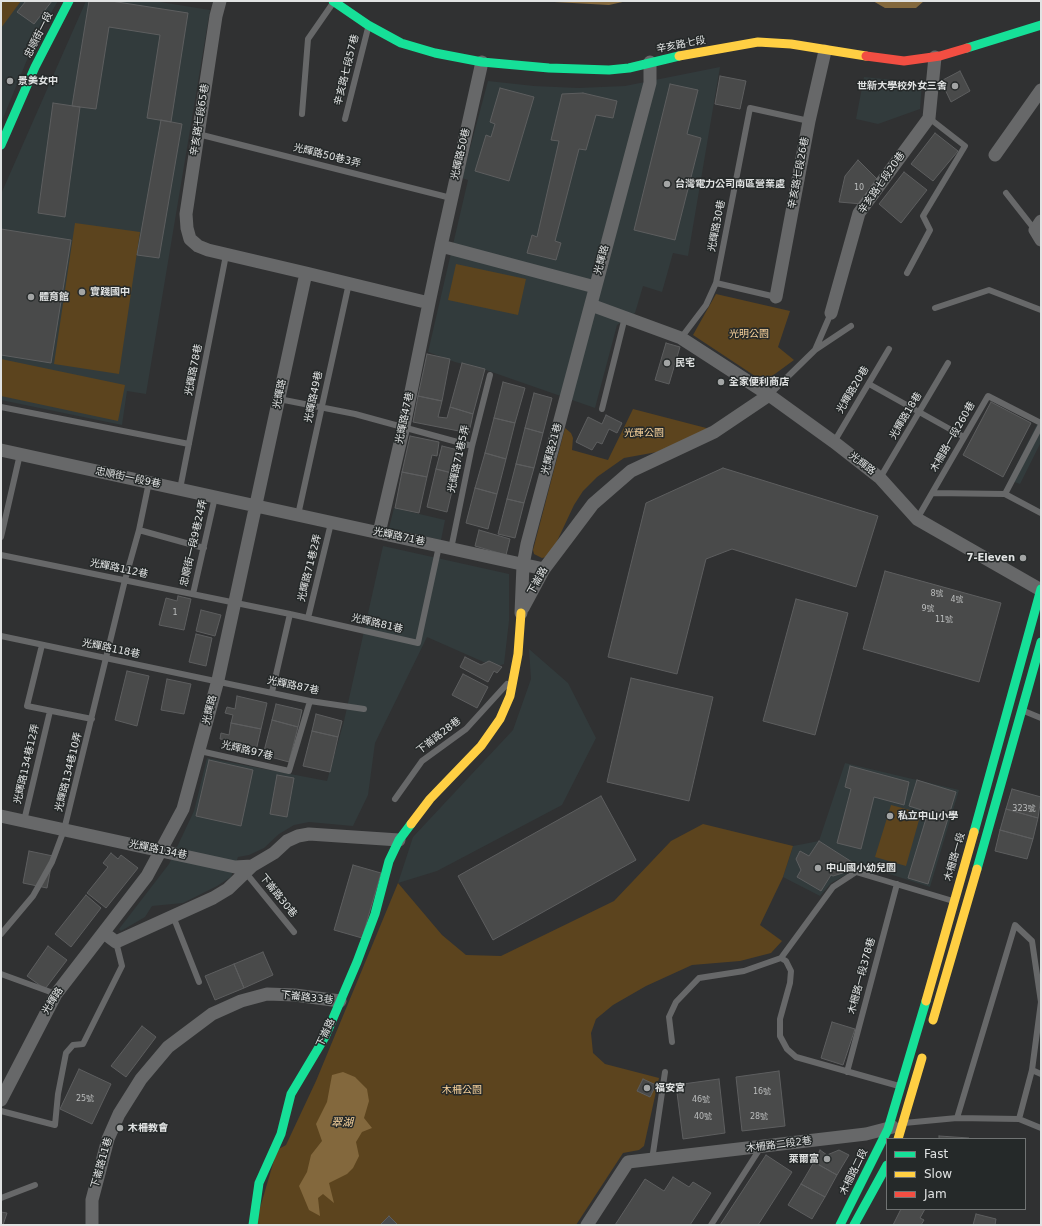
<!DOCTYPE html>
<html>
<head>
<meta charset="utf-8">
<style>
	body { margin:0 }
	#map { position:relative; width:1042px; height:1226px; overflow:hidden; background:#303132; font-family:"DejaVu Sans",sans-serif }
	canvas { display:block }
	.frame { position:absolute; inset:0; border:2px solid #e1e3e3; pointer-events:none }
	.legend { position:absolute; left:886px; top:1138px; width:140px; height:72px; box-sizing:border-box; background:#252929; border:1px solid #707373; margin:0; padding:5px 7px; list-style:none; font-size:12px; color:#e1e3e3 }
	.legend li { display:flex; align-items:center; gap:8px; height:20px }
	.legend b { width:20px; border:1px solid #707373 }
</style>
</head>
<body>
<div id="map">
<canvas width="1042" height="1226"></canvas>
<div class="frame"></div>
<ul class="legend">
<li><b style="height:5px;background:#16e098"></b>Fast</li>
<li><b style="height:5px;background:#ffcf43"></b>Slow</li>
<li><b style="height:5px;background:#f24e42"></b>Jam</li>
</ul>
</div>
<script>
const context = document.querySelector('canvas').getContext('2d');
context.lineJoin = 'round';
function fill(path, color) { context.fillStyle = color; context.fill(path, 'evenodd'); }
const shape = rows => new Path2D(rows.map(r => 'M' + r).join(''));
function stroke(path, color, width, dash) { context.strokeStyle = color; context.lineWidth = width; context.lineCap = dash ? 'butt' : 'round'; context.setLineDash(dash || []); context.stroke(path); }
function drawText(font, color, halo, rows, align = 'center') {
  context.font = font + ' "DejaVu Sans","Noto Sans TC",sans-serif'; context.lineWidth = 3; context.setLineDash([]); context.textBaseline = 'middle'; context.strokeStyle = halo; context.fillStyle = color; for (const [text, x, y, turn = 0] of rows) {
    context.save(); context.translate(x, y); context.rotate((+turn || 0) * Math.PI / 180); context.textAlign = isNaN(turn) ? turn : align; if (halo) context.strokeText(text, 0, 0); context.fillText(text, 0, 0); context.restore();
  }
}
fill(shape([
	[1,1,58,1,36,38,1,123],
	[86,1,154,1,210,10,146,394,127,391,122,425,1,400,1,194],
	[720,67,688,256,673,253,662,292,643,286,635,313,617,325,595,408,486,370,455,362,428,352,468,180,462,178,488,81,534,86,578,88,625,86],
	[864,77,922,83,920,109,878,124,856,119],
	[1041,416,1041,442,1020,484,1009,480],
	[394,508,445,520,441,540,389,528],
	[383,546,509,574,509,621,504,664,495,667,427,637,375,743,368,795,353,826,309,822,294,825,279,834,264,848,249,855,238,857,231,877,217,886,183,903,152,906,145,917,121,931,119,929,169,864,194,811,207,758,327,781,344,721],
	[529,649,568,683,596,738,562,805,437,871,398,883,413,837,513,730,531,679],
	[845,763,959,790,930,887,852,862,849,873,831,883,820,896,783,877,793,846,819,841]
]), '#323b3c');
fill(shape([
	[1,1,21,1,1,28],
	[75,223,140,232,119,374,54,364],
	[456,264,526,279,518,315,448,300],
	[716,294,790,311,778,347,794,360,764,382,693,335],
	[1,359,125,385,118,421,1,396],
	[633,409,710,429,657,452,624,458,597,477,583,491,574,505,550,556,542,558,534,554,533,550,565,428,571,433,573,438,572,450,608,460],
	[891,805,921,813,906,866,875,857],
	[703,824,793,846,783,877,760,925,782,941,771,953,740,961,692,965,646,986,613,1005,596,1019,591,1033,593,1053,605,1064,659,1078,644,1146,639,1150,623,1153,576,1225,255,1225,277,1150,286,1145,316,1081,398,883,442,935,466,955,501,956,614,901,671,841]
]), '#5c441e');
fill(shape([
	[536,1,627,1,609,5],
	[873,1,924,1,916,8,885,8],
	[343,1072,355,1077,367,1089,369,1101,364,1118,372,1128,362,1132,356,1142,359,1156,353,1168,347,1174,329,1183,334,1203,323,1194,318,1198,320,1216,309,1210,299,1186,307,1172,311,1155,322,1141,316,1124,327,1102,332,1075]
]), '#83683d');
const building = shape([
	[26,1,52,1,34,24,17,12,26,1],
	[89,1,111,1,188,13,171,122,147,118,160,35,109,27,96,109,72,106,89,1],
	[960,71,970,91,951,102,941,81,960,71],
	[720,76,746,81,740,109,715,104,720,76],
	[670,84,698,90,687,134,701,138,675,240,634,230,670,84],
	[500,88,534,97,509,181,475,171,486,135,491,137,495,124,490,122,500,88],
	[583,93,617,101,613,118,596,115,586,150,579,149,555,241,561,243,556,260,527,253,532,235,537,237,559,141,551,140,562,94,583,93],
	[53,103,80,107,65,217,38,213,53,103],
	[161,120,182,124,159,258,137,255,161,120],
	[935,133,958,151,933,181,911,164,935,133],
	[858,160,880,182,862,204,839,202,845,176,858,160],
	[904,172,927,190,901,223,879,204,904,172],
	[1,229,71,240,51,363,1,355,1,229],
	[666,343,680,347,669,384,655,380,666,343],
	[427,354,450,359,442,401,418,396,427,354],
	[462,363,485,369,473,414,450,407,462,363],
	[503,382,525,388,515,423,494,418,503,382],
	[534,393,552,398,543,433,525,428,534,393],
	[418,396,442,401,438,417,447,418,450,407,473,414,469,433,413,422,418,396],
	[991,402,1031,423,1003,477,963,455,991,402],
	[606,415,622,423,617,433,609,429,602,444,597,442,592,450,576,442,588,417,602,424,606,415],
	[494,418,515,423,506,459,485,453,494,418],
	[525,428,543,433,534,468,516,464,525,428],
	[410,436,439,442,437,456,432,455,427,477,402,472,410,436],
	[442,446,462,451,456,474,436,469,442,446],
	[485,453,506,459,497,494,475,488,485,453],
	[516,464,534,468,524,503,507,499,516,464],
	[723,468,878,516,856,587,732,549,706,559,677,674,608,657,646,503,723,468],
	[436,469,456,474,447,512,427,507,436,469],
	[402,472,427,477,419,513,395,508,402,472],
	[475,488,497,494,488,529,466,523,475,488],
	[507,499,524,503,515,538,498,534,507,499],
	[479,530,510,539,506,555,475,546,479,530],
	[885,571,1001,603,979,682,863,649,885,571],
	[178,596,191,599,184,630,159,625,166,598,177,601,178,596],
	[796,599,848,613,815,735,763,721,796,599],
	[201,610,221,615,215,636,196,631,201,610],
	[196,634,212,638,206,666,189,662,196,634],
	[465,657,481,665,489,661,502,667,497,673,494,671,488,682,460,667,465,657],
	[127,671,149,676,137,726,115,720,127,671],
	[463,674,488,687,477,708,452,695,463,674],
	[631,678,713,697,689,801,607,782,631,678],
	[167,679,191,684,184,714,161,710,167,679],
	[237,696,267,703,261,729,231,723,233,715,225,713,227,707,235,709,237,696],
	[276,704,302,710,298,727,272,720,276,704],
	[316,714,342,721,338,737,312,731,316,714],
	[272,720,298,727,289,762,263,755,272,720],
	[231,723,261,729,255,755,226,749,228,740,220,739,221,733,229,735,231,723],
	[312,731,338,737,330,772,303,766,312,731],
	[209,760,253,770,241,826,196,816,209,760],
	[850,766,909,782,904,805,874,797,861,849,837,843,851,789,845,787,850,766],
	[277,775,294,778,287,817,270,814,277,775],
	[917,780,956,792,928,884,908,878,928,812,909,806,917,780],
	[1012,789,1041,797,1038,818,1006,809,1012,789],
	[601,796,636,860,493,940,458,876,601,796],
	[1006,809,1038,818,1033,839,1000,830,1006,809],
	[1000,830,1033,839,1027,859,995,851,1000,830],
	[819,841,852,862,846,872,833,876,831,875,821,891,797,877,801,870,796,859,800,851,809,856,819,841],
	[29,851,53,856,47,888,23,883,29,851],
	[111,853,118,859,121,855,138,868,106,908,87,893,108,867,103,863,111,853],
	[353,865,381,873,362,938,334,930,353,865],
	[86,895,101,908,71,947,55,934,86,895],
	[48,946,67,960,45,989,27,976,48,946],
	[263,952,273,975,244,988,234,964,263,952],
	[234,964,244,988,215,1000,205,976,234,964],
	[832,1022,855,1029,843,1065,821,1058,832,1022],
	[142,1026,156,1037,126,1077,111,1066,142,1026],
	[79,1069,111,1084,92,1124,60,1109,79,1069],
	[779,1071,785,1126,742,1131,736,1077,779,1071],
	[643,1079,656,1085,650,1097,637,1091,643,1079],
	[719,1079,725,1133,683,1139,676,1085,719,1079],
	[939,1136,969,1138,969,1139,939,1139,939,1136],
	[820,1150,827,1155,839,1150,849,1155,837,1175,814,1162,820,1150],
	[766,1155,792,1172,758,1225,720,1225,766,1155],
	[814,1162,837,1175,825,1197,801,1184,814,1162],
	[673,1177,689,1187,693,1182,711,1193,690,1225,615,1225,645,1179,664,1191,673,1177],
	[801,1184,825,1197,812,1219,788,1205,801,1184],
	[901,1209,925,1209,920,1218,924,1220,921,1225,893,1225,901,1209],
	[1,1212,7,1213,3,1225,1,1225,1,1212],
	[976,1214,996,1219,995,1225,973,1225,976,1214],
	[389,1216,398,1225,380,1225,389,1216]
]);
fill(building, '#494a4a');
stroke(building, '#5d5e5f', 1);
stroke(shape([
	[302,114,308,39,333,3],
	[345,119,368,28],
	[198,134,451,198],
	[1006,193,1035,230],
	[907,273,930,230,923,216,965,146,929,118],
	[716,283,776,297],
	[935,308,989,290,1041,310],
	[681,338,706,305,716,283,750,108,809,121],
	[815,350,851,326],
	[869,384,964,437],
	[769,395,815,350,831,313],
	[279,399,355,414,472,446],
	[1,407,189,444],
	[602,409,625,317],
	[834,442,889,349],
	[880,478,948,363],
	[180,489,226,255],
	[933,493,1005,494,1041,513],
	[1005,494,1041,425],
	[298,515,349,283],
	[917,519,988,396,1041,423],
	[139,530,204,548],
	[1,537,20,454],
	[451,549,472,446,490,375],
	[1,555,290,614,418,643,439,546],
	[193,594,215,497],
	[308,618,331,523],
	[1,636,310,701,364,709],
	[42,645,27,706,92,719],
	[272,692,290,614],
	[1024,711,1041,718],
	[200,751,289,771,310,701],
	[395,799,422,761,466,729,507,684],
	[24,821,50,711],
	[246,873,294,932],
	[173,916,199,982],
	[1,934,33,896,52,862,64,830,125,580,139,530,149,482],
	[781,958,786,961,791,971,790,983,780,1019,780,1036,787,1049,796,1057,899,1086],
	[1,974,56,994],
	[672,1042,669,1017,676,1002,699,978,744,971,781,958,833,887,856,872,953,901],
	[1032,1070,1041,1074],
	[847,1072,897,884],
	[1,1111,55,1125,58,1094,66,1053,73,1045,83,1044,122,966,116,942],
	[957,1118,1015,925,1032,941,1041,1002,1032,1070,1019,1119],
	[904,1123,957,1118,1019,1119,1041,1128],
	[652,1160,665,1072],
	[1,1198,35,1185],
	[711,1225,761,1147]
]), '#676869', 6);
stroke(shape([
	[220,1,216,16,186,214,187,228,190,239,198,246,208,250,306,273],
	[995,155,1041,90],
	[1041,221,1035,230,1041,240],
	[441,246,482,62],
	[776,297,809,121,825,51],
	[591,305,681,338,769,395,834,442,880,478,917,519,1041,590],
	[831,313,859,213,929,118,935,57],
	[1,450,544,569],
	[379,533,404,426,429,303],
	[523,608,544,569,593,504,631,471,714,432,769,395],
	[521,613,523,565,527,544,650,83,650,62],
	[1,816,235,867,252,866],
	[104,933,116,942,213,898,228,889,252,866,274,853,287,841,298,836,309,834,399,840],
	[1,1100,56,994,147,876,183,809,218,680,306,273,429,303,441,246,595,287],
	[92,1225,92,1200,108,1139,119,1114,141,1079,168,1047,212,1014,241,1001,267,994,295,995,340,1001],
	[587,1225,628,1162,866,1134,893,1127]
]), '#676869', 13);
stroke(shape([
	[333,1,368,25,401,43,435,53,482,62,549,68,609,70,629,68,679,56],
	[967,48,1041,25],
	[1,145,35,67,69,1],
	[974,832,1041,589],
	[977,869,1041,642],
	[253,1225,259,1183,281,1134,291,1094,325,1037,357,962,375,914,389,861,399,840,411,824],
	[840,1225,888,1129,926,1001],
	[854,1225,887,1165]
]), '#16e098', 9);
stroke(shape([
	[679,56,758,42,791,44,866,56],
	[411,824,430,799,481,746,500,719,510,696,518,654,521,613],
	[926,1001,974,832],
	[933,1020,977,869],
	[898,1139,922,1058]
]), '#ffcf43', 9);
stroke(shape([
	[866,56,904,61,940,56,967,48]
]), '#f24e42', 9);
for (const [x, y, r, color] of [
	[10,81,4,"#a3a5a5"],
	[955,86,4,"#a3a5a5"],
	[667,184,4,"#a3a5a5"],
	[82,292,4,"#a3a5a5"],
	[31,297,4,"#a3a5a5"],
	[667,363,4,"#a3a5a5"],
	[721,382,4,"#a3a5a5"],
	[1023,558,4,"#a3a5a5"],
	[890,816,4,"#a3a5a5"],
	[818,868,4,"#a3a5a5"],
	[647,1088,4,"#a3a5a5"],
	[120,1128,4,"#a3a5a5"],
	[827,1159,4,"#a3a5a5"]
]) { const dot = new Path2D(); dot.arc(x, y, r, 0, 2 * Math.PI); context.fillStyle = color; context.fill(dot); stroke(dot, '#252929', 1.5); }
drawText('8px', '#bbbdbd', null, [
	["10",859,188],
	["8號",937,594],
	["4號",957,600],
	["9號",928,609],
	["1",175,613],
	["11號",944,620],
	["323號",1024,809],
	["16號",762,1092],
	["25號",85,1099],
	["46號",701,1100],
	["40號",703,1117],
	["28號",759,1117]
]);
drawText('10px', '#e1e3e3', '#252929', [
	["忠順街一段",39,35,-63],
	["辛亥路七段",681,45,-11],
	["辛亥路七段57巷",347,70,-76],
	["辛亥路七段65巷",200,120,-81],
	["光輝路50巷",461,154,-77],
	["光輝路50巷3弄",327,156,14],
	["辛亥路七段26巷",799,173,-79],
	["辛亥路七段20巷",882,183,-55],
	["光輝路30巷",717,226,-79],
	["光輝路",602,260,-75],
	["光輝路78巷",194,370,-79],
	["光輝路20巷",853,390,-59],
	["光輝路",280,394,-78],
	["光輝路49巷",314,397,-78],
	["光輝路18巷",906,416,-59],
	["光輝路47巷",405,418,-78],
	["木柵路一段260巷",953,437,-60],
	["光輝路21巷",552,449,-75],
	["光輝路71巷5弄",459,459,-78],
	["光輝路",862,464,38],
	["忠順街一段9巷",128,478,12],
	["光輝路71巷",399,537,12],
	["忠順街一段9巷24弄",194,543,-77],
	["光輝路71巷2弄",310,568,-76],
	["光輝路112巷",119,569,12],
	["下崙路",538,581,-61],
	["光輝路81巷",377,624,13],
	["光輝路118巷",111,649,12],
	["光輝路87巷",293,686,12],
	["光輝路",210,710,-76],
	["下崙路28巷",439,736,-38],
	["光輝路97巷",247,751,13],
	["光輝路134巷12弄",27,764,-77],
	["光輝路134巷10弄",69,772,-76],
	["光輝路134巷",158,850,12],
	["木柵路一段",955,857,-74],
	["下崙路30巷",278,896,51],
	["木柵路一段378巷",862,976,-75],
	["下崙路33巷",307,998,6],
	["光輝路",53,1001,-58],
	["下崙路",326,1033,-65],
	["木柵路二段2巷",779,1145,-7],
	["下崙路11巷",102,1163,-74],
	["木柵路二段",854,1172,-64]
]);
drawText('bold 10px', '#e1e3e3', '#252929', [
	["景美女中",18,81],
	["世新大學校外女三舍",947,86,"right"],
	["台灣電力公司南區營業處",675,184],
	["實踐國中",90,292],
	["體育館",39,297],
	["民宅",675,363],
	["全家便利商店",729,382],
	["7-Eleven",1015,558,"right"],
	["私立中山小學",898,816],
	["中山國小幼兒園",826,868],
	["福安宮",655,1088],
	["木柵教會",128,1128],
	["萊爾富",819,1159,"right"]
], 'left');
drawText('10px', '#f9d39b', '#252929', [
	["光明公園",749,334],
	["光輝公園",644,433],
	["木柵公園",462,1090]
]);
drawText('italic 11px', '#fcd69e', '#252929', [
	["翠湖",342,1123]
]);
</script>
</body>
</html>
